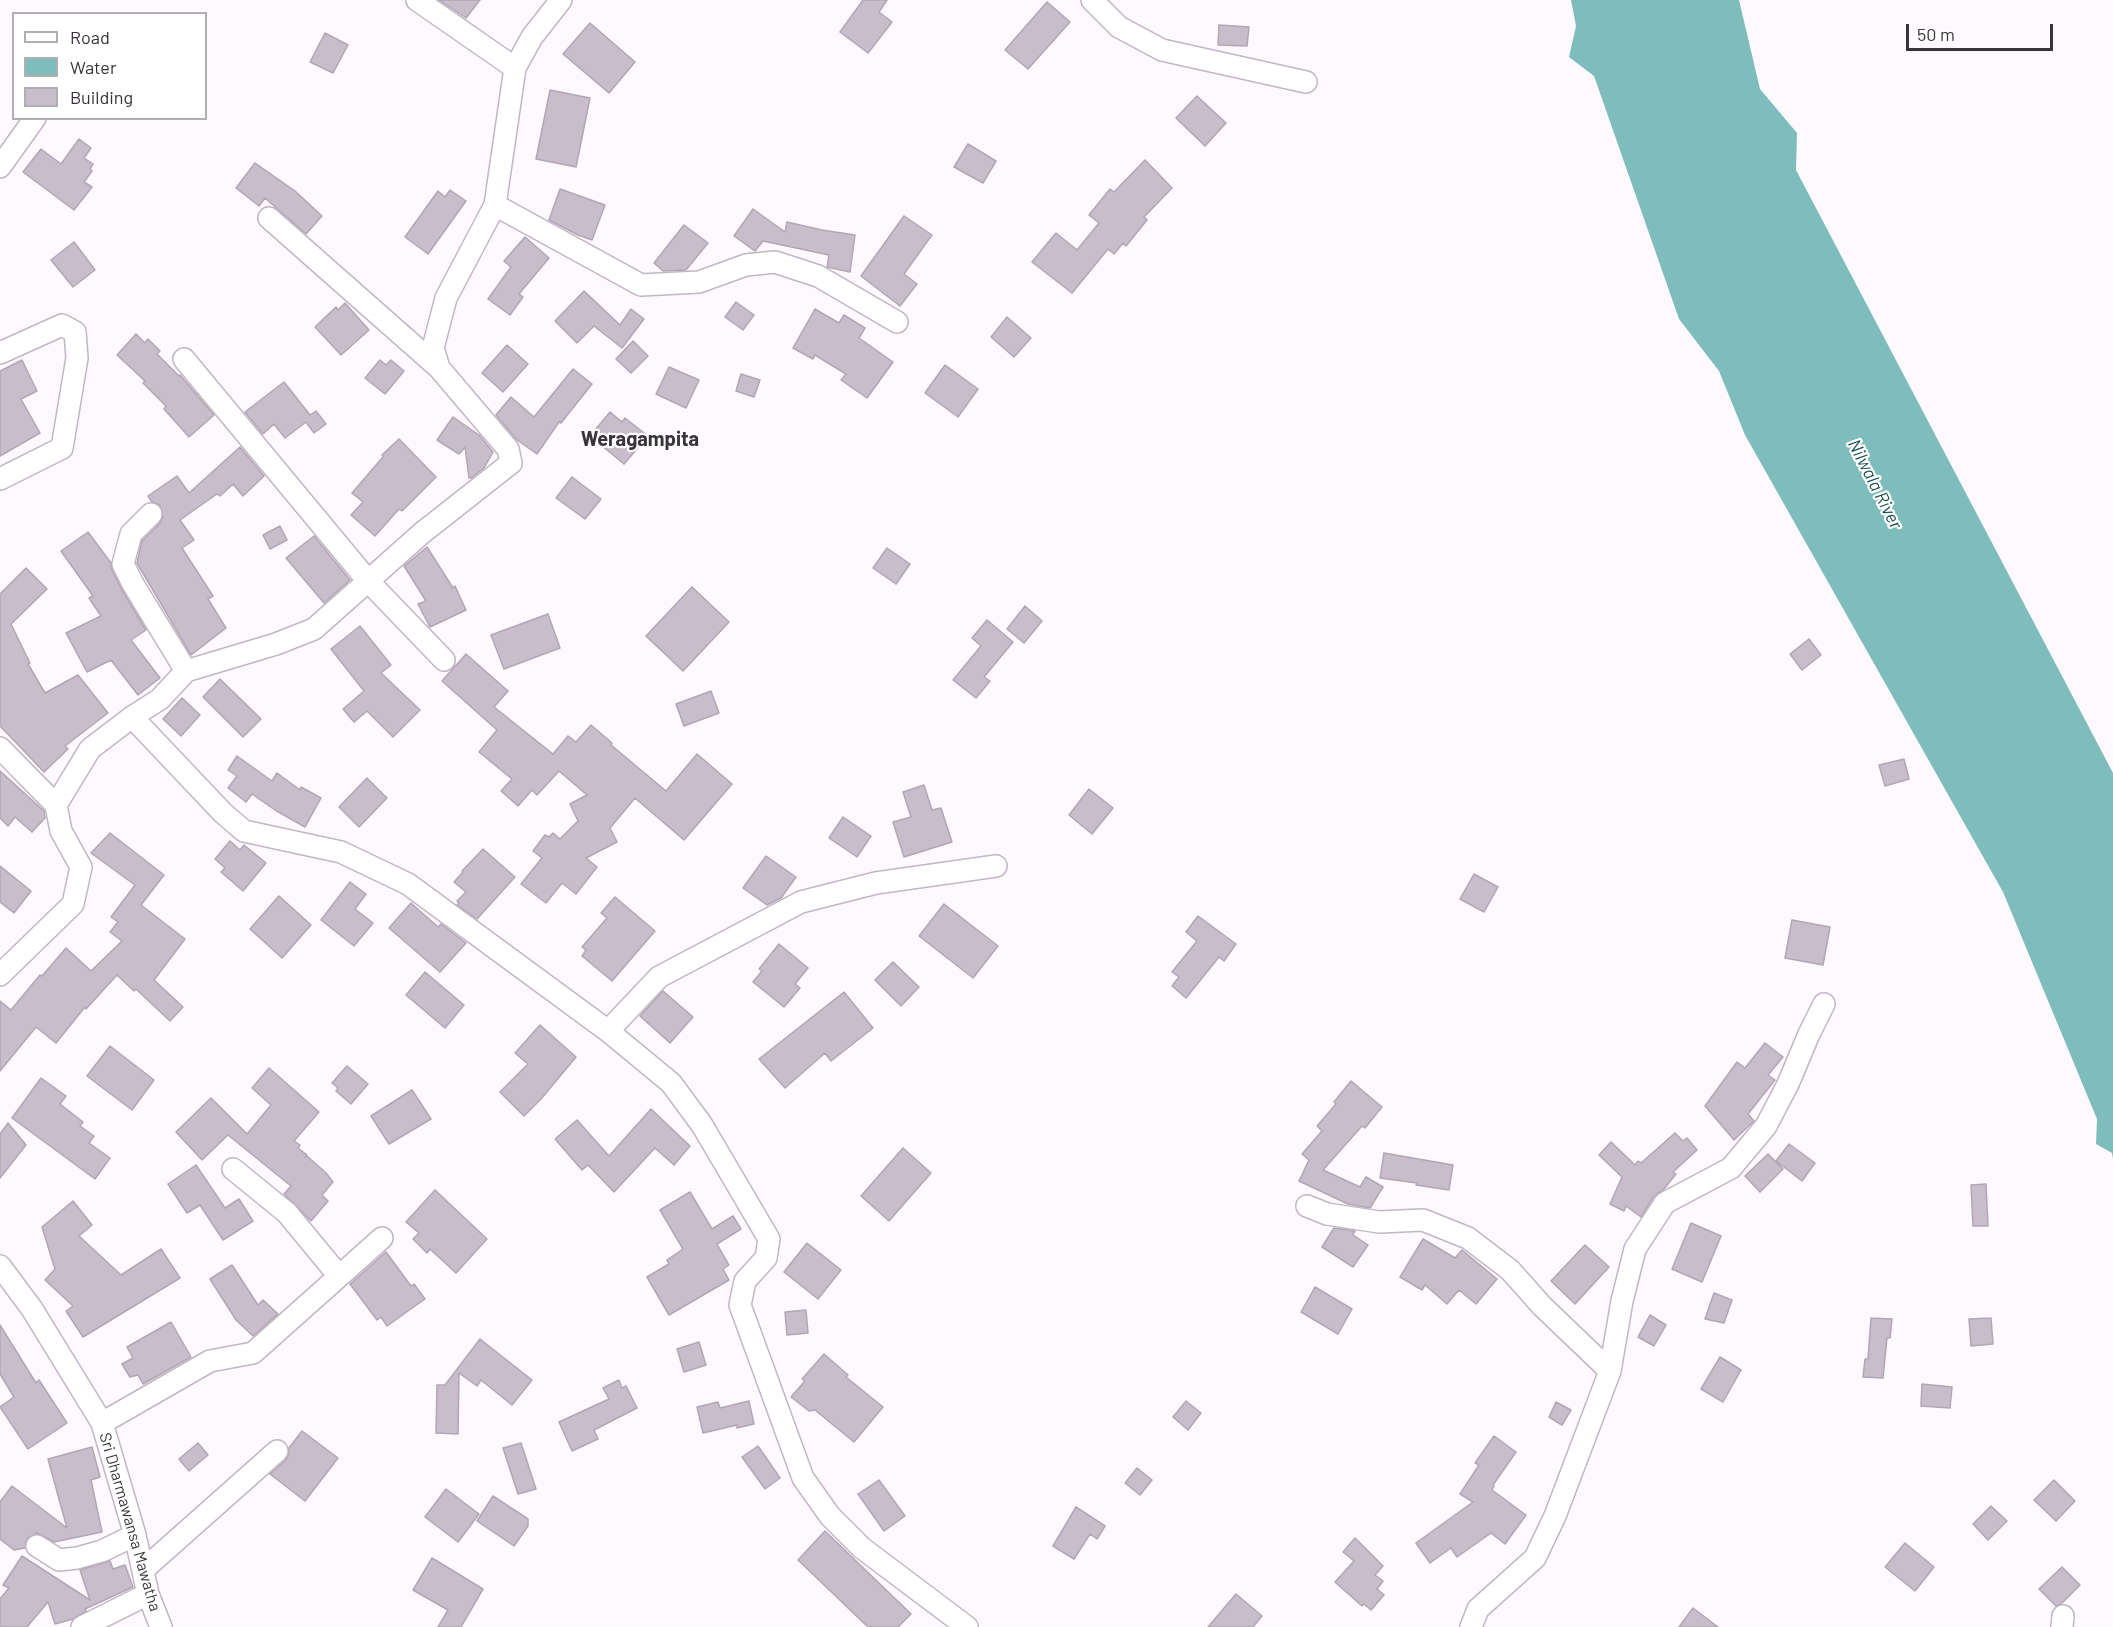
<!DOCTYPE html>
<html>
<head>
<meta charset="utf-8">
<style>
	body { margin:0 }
	#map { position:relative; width:2113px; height:1627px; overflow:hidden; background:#fdf9fe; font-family:Barlow,sans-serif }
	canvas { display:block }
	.legend { position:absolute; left:12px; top:12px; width:195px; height:108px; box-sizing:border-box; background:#fff; border:2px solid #b0aeb0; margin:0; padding:8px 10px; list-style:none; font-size:18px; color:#39343a }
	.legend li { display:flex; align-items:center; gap:12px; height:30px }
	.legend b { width:30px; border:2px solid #b0aeb0 }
	.scale { position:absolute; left:1906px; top:24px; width:147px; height:27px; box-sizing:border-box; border:3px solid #39343a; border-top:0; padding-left:8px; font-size:18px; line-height:21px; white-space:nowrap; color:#39343a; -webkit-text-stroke:4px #fff; paint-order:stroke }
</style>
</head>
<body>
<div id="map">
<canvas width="2113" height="1627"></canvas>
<ul class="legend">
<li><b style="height:8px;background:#fff"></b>Road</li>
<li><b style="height:16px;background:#7fbdbd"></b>Water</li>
<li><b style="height:16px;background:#c8bdcb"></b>Building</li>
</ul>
<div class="scale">50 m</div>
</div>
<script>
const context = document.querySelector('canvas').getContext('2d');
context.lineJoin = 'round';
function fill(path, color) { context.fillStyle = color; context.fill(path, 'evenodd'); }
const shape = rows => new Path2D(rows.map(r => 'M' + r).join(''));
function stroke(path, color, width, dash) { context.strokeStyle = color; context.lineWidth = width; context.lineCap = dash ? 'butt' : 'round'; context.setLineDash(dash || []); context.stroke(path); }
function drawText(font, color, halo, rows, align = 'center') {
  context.font = font + ' Barlow,sans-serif'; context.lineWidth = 4.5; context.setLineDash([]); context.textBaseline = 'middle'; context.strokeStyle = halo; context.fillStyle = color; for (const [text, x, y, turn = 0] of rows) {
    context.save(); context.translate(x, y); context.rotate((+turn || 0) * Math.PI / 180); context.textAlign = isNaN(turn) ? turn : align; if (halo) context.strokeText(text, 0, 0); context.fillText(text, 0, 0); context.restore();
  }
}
fill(shape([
	[1571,0,1739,0,1760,89,1797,133,1796,170,2113,773,2113,1159,2112,1153,2096,1144,2097,1119,2003,892,1745,435,1719,371,1679,319,1594,76,1569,57,1576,26]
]), '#7fbdbd');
const building = shape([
	[439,0,480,0,466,18,439,0],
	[863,0,887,0,879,12,892,22,868,53,840,32,863,0],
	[1047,2,1070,22,1028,69,1005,50,1047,2],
	[590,23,635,62,609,93,563,54,590,23],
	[1219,25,1249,27,1247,46,1218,45,1219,25],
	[325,33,348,45,333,73,310,62,325,33],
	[550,90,590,98,576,167,536,159,550,90],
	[1197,96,1226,123,1205,146,1176,118,1197,96],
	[79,139,91,148,84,158,93,164,90,169,92,171,84,182,92,187,74,210,23,172,41,149,61,164,79,139],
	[968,144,996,161,983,183,954,167,968,144],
	[1145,160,1172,188,1144,217,1147,220,1126,246,1123,243,1114,254,1108,249,1072,293,1032,262,1056,233,1077,250,1099,223,1089,215,1110,189,1114,192,1145,160],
	[255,163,295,191,322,216,306,234,265,198,259,206,236,188,255,163],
	[560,189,605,205,592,240,578,235,549,220,560,189],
	[450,190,466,201,428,254,405,237,438,191,445,197,450,190],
	[753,209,785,232,787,222,822,230,855,235,850,272,827,267,829,255,763,241,755,251,734,236,753,209],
	[904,216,932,235,904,274,917,284,900,306,861,276,904,216],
	[684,225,708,243,686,270,663,271,654,263,684,225],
	[525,237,549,258,519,294,523,297,510,315,488,299,511,267,504,261,525,237],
	[74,242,95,270,73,287,51,260,74,242],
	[584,291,620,325,631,309,644,319,622,348,594,326,577,343,555,321,584,291],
	[736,302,754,315,743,330,725,317,736,302],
	[345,303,369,330,341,355,315,327,336,307,338,310,345,303],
	[815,309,839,323,844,315,865,328,859,338,893,362,867,398,841,380,846,374,815,355,813,359,793,348,815,309],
	[1007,317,1031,338,1014,357,991,337,1007,317],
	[136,334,145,343,148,339,160,351,157,354,179,376,180,375,214,415,189,437,164,409,166,406,143,383,145,381,117,355,136,334],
	[633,341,648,356,631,373,616,359,633,341],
	[507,345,528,364,503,392,482,373,507,345],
	[22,360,37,391,21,399,40,433,0,456,0,371,22,360],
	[380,360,386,365,391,360,404,371,385,394,365,378,380,360],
	[945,365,978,389,958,417,925,393,945,365],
	[669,367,699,380,686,408,656,394,669,367],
	[573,369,592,384,561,423,559,422,537,454,517,440,496,415,511,397,534,417,573,369],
	[741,374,760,380,754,397,736,391,741,374],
	[284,382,310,415,316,411,326,424,314,433,306,422,285,438,274,424,263,434,245,412,284,382],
	[610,412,622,422,625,418,648,436,624,464,590,436,610,412],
	[453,417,479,435,493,452,484,468,471,478,469,478,465,447,459,454,437,440,453,417],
	[399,439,436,477,402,511,399,509,375,536,351,515,363,502,352,493,383,457,382,455,399,439],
	[240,447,264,476,243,496,233,484,220,496,217,494,180,520,194,540,182,548,213,596,208,599,226,628,191,655,137,563,142,541,160,523,163,517,160,505,152,502,148,496,177,476,189,493,240,447],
	[572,477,601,499,585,519,556,498,572,477],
	[280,526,287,540,270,549,263,535,280,526],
	[88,532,111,563,112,570,122,590,146,630,131,640,160,678,138,695,111,660,87,672,66,633,101,616,89,598,93,596,61,551,88,532],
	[314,536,350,580,324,603,286,558,314,536],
	[427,547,453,588,455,586,466,610,430,627,418,604,426,601,404,566,427,547],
	[887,548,910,564,896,584,873,568,887,548],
	[26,568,47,589,11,624,30,663,28,664,45,693,78,675,108,713,65,746,68,749,44,772,0,726,0,594,26,568],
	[692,587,729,622,683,671,646,636,692,587],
	[1025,606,1042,621,1024,643,1007,629,1025,606],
	[548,614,560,648,504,669,491,635,548,614],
	[987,620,1013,642,984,677,990,681,976,698,953,680,981,646,972,638,987,620],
	[360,626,391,665,381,673,420,710,393,737,367,711,354,722,343,709,364,691,331,649,360,626],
	[1809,639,1821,655,1802,670,1790,654,1809,639],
	[466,654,508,691,494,707,553,754,568,736,576,742,591,725,612,743,611,745,666,791,697,754,732,784,684,840,635,798,610,828,617,842,586,858,597,867,576,894,562,883,546,903,521,884,542,858,533,851,545,835,549,837,553,833,560,839,578,821,570,804,587,795,559,771,537,795,532,790,518,806,501,791,512,779,479,752,497,730,442,681,466,654],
	[220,679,261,719,243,737,203,697,220,679],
	[711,691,719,713,684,726,676,704,711,691],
	[182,698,200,715,181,736,163,719,182,698],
	[237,756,272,781,277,773,300,790,301,787,321,798,305,827,275,810,252,794,246,802,228,788,237,776,228,770,237,756],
	[1904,759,1909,779,1885,786,1879,765,1904,759],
	[0,771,44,811,45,818,32,832,15,817,8,826,0,818,0,771],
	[367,778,387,798,359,827,339,807,367,778],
	[924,785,932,810,941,808,952,842,904,857,893,822,911,817,903,792,924,785],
	[1089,789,1113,808,1092,834,1069,815,1089,789],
	[843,817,871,836,857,857,829,838,843,817],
	[110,833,164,875,141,905,185,939,154,980,183,1007,170,1021,136,989,134,991,117,975,86,1009,85,1007,56,1043,36,1027,0,1071,0,1001,11,1010,40,975,42,976,66,948,91,971,122,941,110,932,118,922,111,917,135,885,91,853,110,833],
	[230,841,240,850,244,845,266,863,243,891,221,872,225,868,215,859,230,841],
	[483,849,515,877,477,919,457,905,459,903,457,901,466,892,454,882,463,872,462,871,483,849],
	[766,856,796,877,781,898,767,905,743,888,766,856],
	[0,866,31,891,14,913,0,902,0,866],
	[1474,874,1498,887,1484,912,1460,899,1474,874],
	[350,882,366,894,355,909,373,923,354,946,321,920,350,882],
	[279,896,311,925,282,958,250,929,279,896],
	[615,897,655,931,612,981,582,956,586,950,582,947,607,918,601,913,615,897],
	[411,903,438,927,441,924,466,943,440,972,389,928,411,903],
	[944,904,998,946,973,978,919,936,944,904],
	[1198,916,1236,944,1224,961,1219,957,1186,998,1172,986,1179,977,1172,972,1197,941,1186,932,1198,916],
	[1792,920,1830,927,1823,965,1785,958,1792,920],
	[779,944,808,968,795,984,800,988,784,1007,753,982,762,971,759,969,779,944],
	[893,962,919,987,901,1006,875,980,893,962],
	[425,972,464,1005,445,1028,406,995,425,972],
	[663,991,693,1017,670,1043,640,1016,663,991],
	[844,992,873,1028,831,1061,825,1053,785,1088,759,1059,844,992],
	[540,1025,576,1057,541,1099,524,1116,500,1092,528,1064,515,1053,540,1025],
	[1765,1043,1783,1057,1768,1075,1775,1080,1748,1114,1754,1121,1734,1140,1705,1106,1737,1062,1745,1068,1765,1043],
	[110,1046,154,1080,132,1110,87,1076,110,1046],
	[347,1066,368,1084,351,1104,336,1091,338,1088,332,1083,347,1066],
	[269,1068,319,1112,294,1141,300,1145,298,1148,307,1155,305,1157,307,1156,326,1173,333,1182,322,1195,328,1201,311,1221,284,1194,291,1186,228,1135,202,1160,176,1132,211,1098,247,1134,271,1105,252,1088,269,1068],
	[41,1078,66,1096,60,1104,83,1122,80,1126,94,1136,89,1143,110,1158,95,1179,12,1118,41,1078],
	[1351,1081,1382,1107,1365,1128,1362,1126,1323,1170,1360,1187,1366,1177,1383,1187,1370,1208,1348,1204,1299,1181,1309,1160,1302,1154,1322,1131,1317,1126,1336,1104,1334,1102,1351,1081],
	[412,1090,431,1119,389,1144,371,1116,412,1090],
	[651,1109,690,1146,674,1165,655,1148,614,1192,588,1165,582,1170,555,1139,577,1120,609,1156,651,1109],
	[8,1123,26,1145,0,1178,0,1134,8,1123],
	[1675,1133,1683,1141,1687,1138,1697,1150,1673,1172,1676,1174,1664,1189,1654,1196,1641,1217,1626,1206,1624,1211,1610,1204,1622,1177,1599,1155,1611,1142,1635,1165,1638,1161,1641,1163,1675,1133],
	[1789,1144,1815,1163,1802,1181,1776,1161,1789,1144],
	[903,1148,931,1173,889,1221,861,1196,903,1148],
	[1384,1153,1453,1165,1449,1190,1416,1185,1417,1183,1380,1178,1384,1153],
	[1768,1154,1783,1169,1760,1192,1745,1176,1768,1154],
	[196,1165,225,1208,239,1199,253,1221,223,1240,200,1205,187,1213,168,1184,196,1165],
	[1986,1184,1988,1226,1973,1226,1971,1185,1986,1184],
	[435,1190,487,1239,456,1273,430,1249,427,1253,413,1239,419,1233,406,1222,435,1190],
	[690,1192,712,1229,733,1216,741,1229,717,1244,729,1265,723,1269,729,1280,669,1315,647,1277,669,1264,667,1260,683,1249,660,1210,690,1192],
	[73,1201,92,1225,79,1236,121,1275,161,1249,180,1278,83,1337,66,1311,73,1306,45,1280,55,1269,42,1227,73,1201],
	[1691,1223,1721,1236,1702,1282,1672,1269,1691,1223],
	[1334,1228,1355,1231,1353,1235,1368,1245,1353,1267,1322,1247,1334,1228],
	[1423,1239,1455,1258,1462,1250,1497,1279,1476,1304,1459,1290,1447,1304,1425,1285,1422,1290,1400,1277,1423,1239],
	[807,1243,841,1270,818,1299,784,1272,807,1243],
	[1585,1245,1609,1267,1575,1304,1551,1281,1585,1245],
	[386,1252,411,1286,414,1284,425,1299,387,1326,381,1317,377,1320,350,1284,386,1252],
	[232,1265,258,1305,263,1300,278,1314,253,1336,236,1320,210,1279,232,1265],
	[1315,1287,1352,1309,1338,1334,1301,1312,1315,1287],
	[1714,1293,1732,1300,1724,1323,1705,1319,1714,1293],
	[806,1310,808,1333,787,1335,785,1312,806,1310],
	[1650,1315,1666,1325,1654,1346,1638,1337,1650,1315],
	[1871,1318,1892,1319,1890,1338,1887,1338,1883,1378,1863,1377,1865,1359,1868,1359,1871,1318],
	[1991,1318,1993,1344,1971,1346,1969,1319,1991,1318],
	[171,1322,191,1357,143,1384,138,1375,130,1377,122,1364,133,1358,127,1347,171,1322],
	[0,1325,36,1383,39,1380,67,1423,28,1449,0,1407,14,1397,0,1374,0,1325],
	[480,1339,532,1380,512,1405,481,1380,477,1386,459,1373,458,1434,436,1433,437,1385,445,1385,480,1339],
	[699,1342,706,1365,684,1372,677,1349,699,1342],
	[824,1354,848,1375,846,1377,883,1407,854,1442,815,1410,809,1411,791,1397,805,1381,802,1379,824,1354],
	[1720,1357,1741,1370,1723,1402,1701,1389,1720,1357],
	[619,1380,622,1388,626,1386,637,1408,594,1430,598,1439,572,1451,559,1422,609,1399,603,1388,619,1380],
	[1922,1384,1952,1387,1950,1408,1921,1406,1922,1384],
	[749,1401,754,1424,737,1428,737,1425,703,1433,697,1407,718,1402,720,1408,749,1401],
	[1186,1401,1201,1413,1188,1430,1173,1417,1186,1401],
	[1556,1402,1571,1410,1562,1425,1549,1417,1556,1402],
	[302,1431,338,1458,305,1501,270,1474,286,1460,289,1454,289,1448,302,1431],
	[1494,1436,1516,1452,1493,1485,1494,1486,1492,1490,1526,1515,1505,1544,1491,1533,1457,1557,1451,1548,1430,1563,1416,1543,1473,1502,1460,1494,1479,1465,1475,1463,1494,1436],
	[198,1443,208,1455,189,1471,179,1459,198,1443],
	[521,1443,536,1489,518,1494,503,1448,521,1443],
	[758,1446,780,1478,765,1489,742,1457,758,1446],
	[92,1447,100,1477,91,1480,102,1532,54,1542,37,1533,27,1539,25,1548,14,1550,0,1539,0,1502,12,1486,67,1528,48,1459,92,1447],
	[1137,1468,1152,1480,1140,1495,1125,1483,1137,1468],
	[879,1480,905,1516,884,1531,858,1494,879,1480],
	[2054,1480,2075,1501,2056,1521,2034,1500,2054,1480],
	[446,1489,479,1514,458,1542,425,1517,446,1489],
	[493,1496,528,1519,528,1526,514,1546,477,1521,493,1496],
	[1991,1506,2007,1521,1988,1540,1973,1524,1991,1506],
	[1076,1507,1105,1526,1097,1539,1090,1534,1074,1559,1053,1546,1076,1507],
	[825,1531,911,1614,898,1627,868,1627,798,1560,825,1531],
	[1355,1538,1383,1566,1375,1575,1383,1581,1377,1589,1384,1595,1371,1610,1364,1604,1362,1606,1335,1582,1354,1561,1343,1552,1355,1538],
	[1905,1543,1934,1567,1915,1591,1885,1567,1905,1543],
	[22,1556,90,1600,80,1570,110,1561,113,1569,125,1565,133,1587,85,1609,86,1611,73,1619,55,1624,48,1602,27,1627,0,1627,0,1599,9,1588,3,1585,22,1556],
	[432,1558,483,1589,461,1627,438,1627,448,1610,413,1590,432,1558],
	[2062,1567,2080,1585,2061,1604,2056,1606,2039,1589,2062,1567],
	[1236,1594,1262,1616,1253,1627,1208,1627,1236,1594],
	[1693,1608,1718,1627,1679,1627,1693,1608]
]);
fill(building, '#c8bdcb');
stroke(building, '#b1a7b4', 1.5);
const street = shape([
	[417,0,515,68],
	[1092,0,1119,27,1162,50,1306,82],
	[0,167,35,118],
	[495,205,641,285,699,282,746,265,775,262,818,276,897,322],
	[269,218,439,368],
	[0,353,62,325,75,332,77,358,62,448,0,479],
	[184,359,369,582,444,660],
	[151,514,131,534,123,564,133,584,186,671],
	[132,717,223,813,244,831,341,852,408,884,608,1031,671,1083,702,1125,769,1239,766,1258,745,1281,740,1305,803,1478,830,1516,862,1548,967,1627],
	[0,748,56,805],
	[0,975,73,904,81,867,61,831,56,805,90,749,132,717,160,699,186,671,276,644,314,629,422,533,511,463,508,449,439,368,433,348,446,298,495,205,515,68,532,37,561,0],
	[608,1031,659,977,801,902,876,883,996,866],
	[233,1169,287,1213,339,1276],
	[1307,1206,1327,1214,1379,1222,1423,1220,1468,1238,1510,1270,1542,1306,1610,1371],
	[0,1266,32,1309,102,1423,135,1535,148,1594,161,1627],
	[102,1423,210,1361,253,1353,382,1238],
	[37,1546,59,1560,77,1558,102,1551,135,1535],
	[143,1570,277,1451],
	[82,1627,148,1594],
	[1471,1627,1478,1609,1535,1558,1555,1516,1610,1371,1622,1301,1635,1249,1665,1203,1731,1168,1766,1126,1788,1084,1809,1034,1824,1004],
	[2062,1627,2063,1616]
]);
stroke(street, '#c1b7c4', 24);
stroke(street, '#fff', 21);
drawText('16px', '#39343a', '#fff', [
	["Sri Dharmawansa Mawatha",130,1522,74]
]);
drawText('italic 18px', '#1c5353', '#fff', [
	["Nilwala River",1875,484,63]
]);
drawText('bold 20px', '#39343a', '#fff', [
	["Weragampita",640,439]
]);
</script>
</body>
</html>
